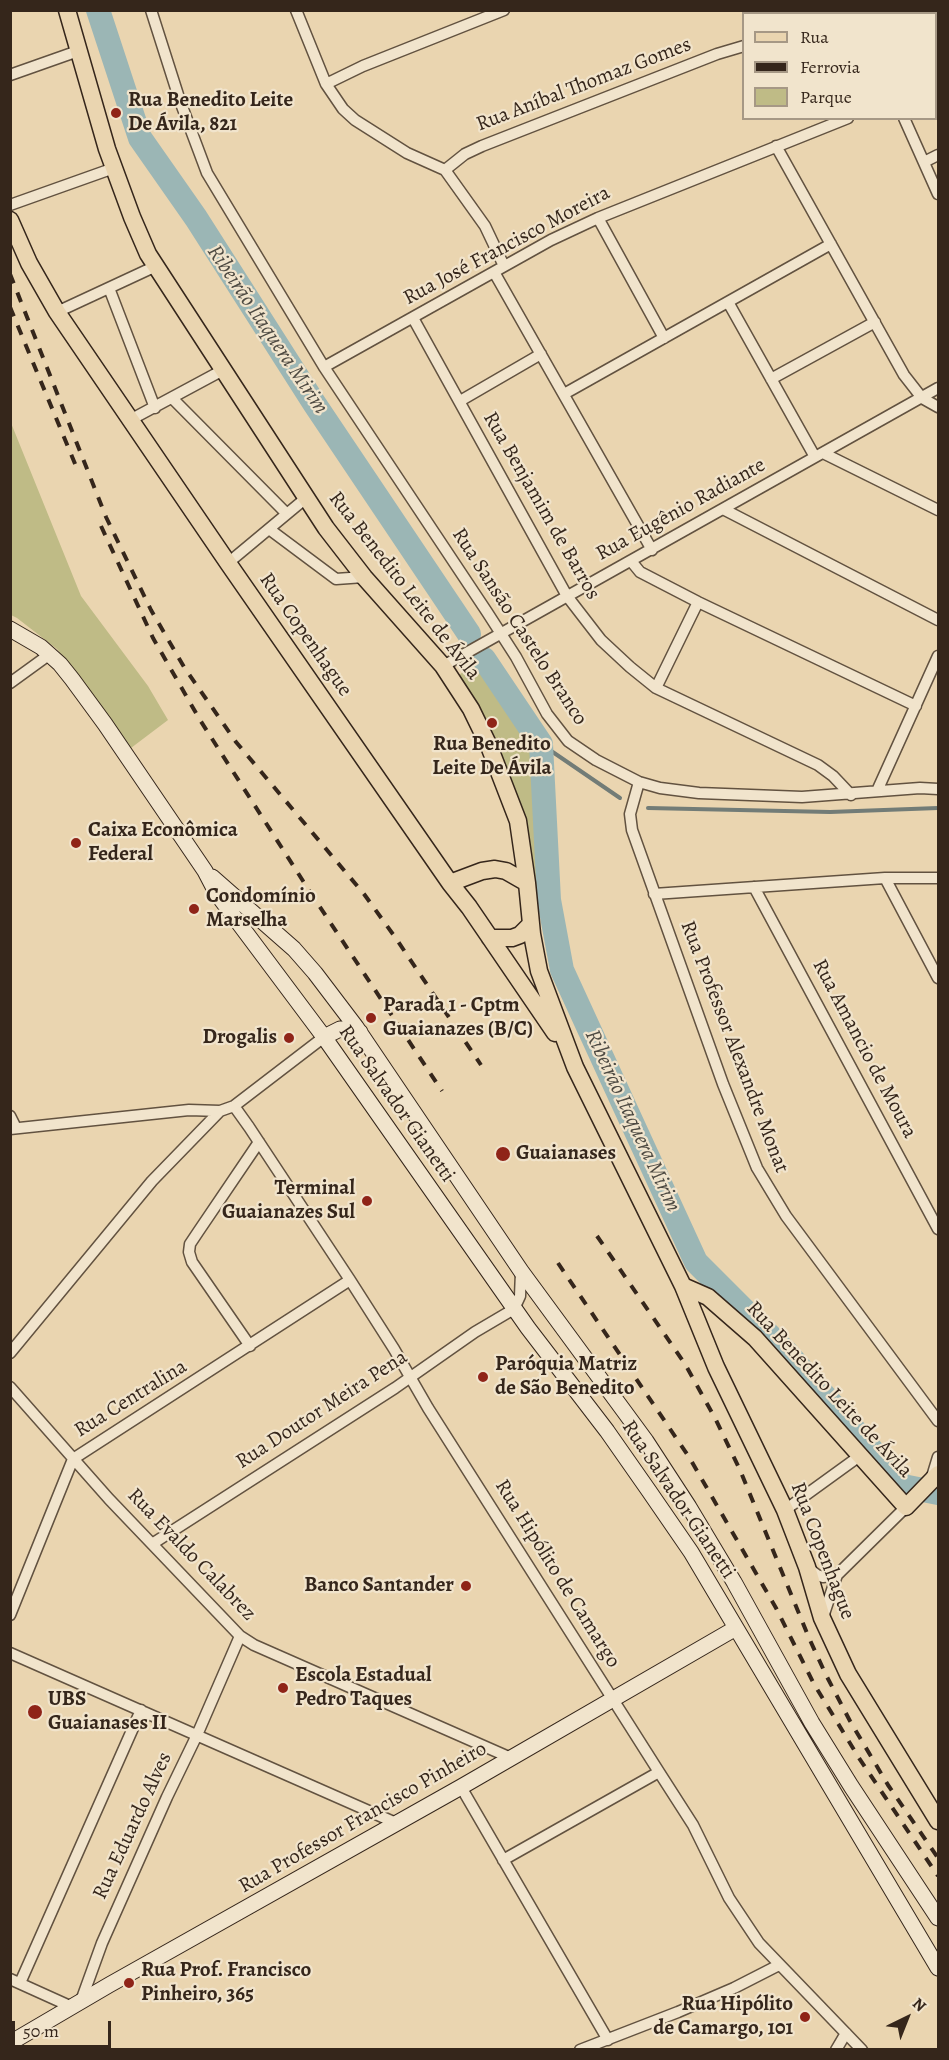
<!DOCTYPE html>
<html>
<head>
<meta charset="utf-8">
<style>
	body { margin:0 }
	#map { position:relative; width:949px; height:2060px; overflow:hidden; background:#ead5b0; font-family:Alegreya,serif }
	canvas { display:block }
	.frame { position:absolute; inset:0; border:12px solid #35261b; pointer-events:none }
	.legend { position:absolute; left:742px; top:12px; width:195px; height:108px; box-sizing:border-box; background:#f1e4cc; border:2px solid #a69885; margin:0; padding:8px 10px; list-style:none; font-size:18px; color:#35261b }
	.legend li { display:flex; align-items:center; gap:12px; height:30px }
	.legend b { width:30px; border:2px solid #a69885 }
	.north { position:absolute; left:877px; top:1988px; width:60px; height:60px; -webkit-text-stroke:4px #f1e4cc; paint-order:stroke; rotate:43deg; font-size:16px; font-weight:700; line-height:24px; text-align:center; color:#35261b }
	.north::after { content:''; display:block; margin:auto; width:21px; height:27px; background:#35261b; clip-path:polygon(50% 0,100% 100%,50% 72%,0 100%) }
	.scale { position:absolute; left:12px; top:2021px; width:99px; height:27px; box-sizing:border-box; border:3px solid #35261b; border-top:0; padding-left:8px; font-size:18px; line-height:21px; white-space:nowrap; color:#35261b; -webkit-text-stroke:4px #f1e4cc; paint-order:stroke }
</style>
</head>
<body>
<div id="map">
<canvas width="949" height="2060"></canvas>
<div class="frame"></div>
<ul class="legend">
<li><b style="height:8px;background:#ead5b0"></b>Rua</li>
<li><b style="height:8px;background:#35261b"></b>Ferrovia</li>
<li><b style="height:16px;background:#bfbb86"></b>Parque</li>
</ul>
<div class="north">N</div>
<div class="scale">50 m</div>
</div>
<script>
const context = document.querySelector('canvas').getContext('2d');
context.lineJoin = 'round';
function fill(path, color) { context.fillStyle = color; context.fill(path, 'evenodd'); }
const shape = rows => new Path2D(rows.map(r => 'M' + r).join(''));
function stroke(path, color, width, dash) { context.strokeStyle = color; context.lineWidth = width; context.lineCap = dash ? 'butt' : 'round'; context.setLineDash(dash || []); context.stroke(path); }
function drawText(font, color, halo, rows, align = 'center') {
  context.font = font + ' Alegreya,serif'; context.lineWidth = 4.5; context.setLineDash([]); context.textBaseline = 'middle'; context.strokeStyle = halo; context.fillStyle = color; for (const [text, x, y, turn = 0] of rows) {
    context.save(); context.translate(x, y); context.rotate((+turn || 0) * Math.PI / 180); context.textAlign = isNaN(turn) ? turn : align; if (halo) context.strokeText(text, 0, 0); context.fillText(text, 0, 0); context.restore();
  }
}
fill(shape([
	[11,423,81,596,148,686,168,720,131,748,57,649,17,618,11,615],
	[481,659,535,742,538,751,536,794,539,889,533,888,515,790,491,732,459,675]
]), '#bfbb86');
stroke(shape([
	[541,744,620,798],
	[648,808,830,812,938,808]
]), '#727c77', 4);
stroke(shape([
	[98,10,140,138,196,218,314,403,469,634],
	[484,659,541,744,549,900,562,970,696,1262,787,1353,903,1486,938,1493]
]), '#9bb6b5', 24);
const street = shape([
	[151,10,180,101,207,173,324,367,487,612,516,657,547,714,568,741,596,760,639,782,660,788,699,793,802,797,920,788,938,789],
	[296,10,326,84,343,109,355,120,407,153,445,170,485,226,504,266],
	[835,10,835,14],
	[936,63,938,64],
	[10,75,78,51],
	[326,84,363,66,504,10],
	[904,118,938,194],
	[776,146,904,375,922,398,938,407],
	[924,162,938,155],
	[445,170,465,154,482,146,717,54,744,46],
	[10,205,114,168],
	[598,218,664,338],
	[494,272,652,550],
	[109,288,155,408],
	[728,302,815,457],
	[57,312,156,266],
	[413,318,567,596,601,640,630,667,656,688,818,765,833,776,851,795],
	[324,367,551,240,598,218,848,118],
	[771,379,875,322],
	[564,394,831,244],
	[172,398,286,513],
	[460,401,541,354],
	[130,420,223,370],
	[823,453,938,510],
	[723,509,938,620],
	[269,529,336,579,364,577],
	[631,561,640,572,698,602,916,706],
	[228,563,306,498],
	[443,666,938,388],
	[10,683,50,654],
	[656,688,698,602],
	[639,782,630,814,632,830,723,1084,757,1168,786,1216,938,1421],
	[877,791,938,656],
	[885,878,938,978],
	[754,887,938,1229],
	[654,894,885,878,938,878],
	[234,1106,249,1127,350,1280,394,1349,428,1408,659,1772,693,1825,729,1898,759,1943,862,2050],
	[10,1116,16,1128],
	[10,1129,189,1110,220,1111,234,1106,324,1037],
	[250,1346,192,1262,189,1252,190,1244,198,1232,259,1142],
	[10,1353,152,1181,220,1111],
	[10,1387,109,1499,240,1636,254,1645,511,1758],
	[931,1480,938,1457],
	[785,1510,861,1455],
	[152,1544,395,1388,475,1332,514,1309,520,1296,521,1272],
	[808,1568,817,1575,823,1577,837,1575],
	[10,1615,73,1459,350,1280],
	[823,1617,837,1575,906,1507],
	[10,1653,396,1823],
	[461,1787,608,2040],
	[503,1860,659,1772],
	[10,1979,72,2007],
	[20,1983,141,1710],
	[81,2001,102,1943,167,1797,197,1735,240,1636],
	[580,2050,678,2012,734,1988,779,1965],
	[836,2050,846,2033]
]);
const secondary = shape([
	[10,629,41,647,60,664,72,679,105,724,205,871,217,894,324,1037,528,1328,607,1431,649,1491,691,1552,938,1968],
	[212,877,294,949,315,973,356,1027,521,1271,646,1441,689,1507,734,1582,812,1723,851,1786,938,1918],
	[324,1037,340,1029,360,1032],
	[10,2043,109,1985,461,1787,736,1628]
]);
const primary = shape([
	[67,10,107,149,132,217,148,254,326,528,364,577,443,666,471,709,489,746,518,821,527,883,532,934,539,971,575,1067,683,1286,716,1367,785,1510,807,1567,822,1618,848,1674,938,1821],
	[10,220,29,263,57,312,228,563,450,883,469,907,555,1033],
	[450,883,482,871,495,869,506,871,527,883],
	[490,938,512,938,520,935,531,924],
	[683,1286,708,1297,755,1338,906,1507,938,1474]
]);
stroke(street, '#625240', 13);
stroke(secondary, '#35261b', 17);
stroke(primary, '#35261b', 19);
stroke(street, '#f1e4cc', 10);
stroke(secondary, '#f1e4cc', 15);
stroke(primary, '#ead5b0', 16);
stroke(shape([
	[10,274,106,517,151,610,184,667,236,742,364,894,395,937,481,1065],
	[10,307,78,471],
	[101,526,153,638,200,720,312,895,442,1091],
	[597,1236,685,1364,716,1420,740,1470,809,1638,826,1675,850,1721,888,1785,938,1858],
	[558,1263,689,1457,776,1608,814,1684,859,1758,938,1876]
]), '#35261b', 4, [10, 10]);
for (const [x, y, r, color] of [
	[116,113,6,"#8f2418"],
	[492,723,6,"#8f2418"],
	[76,843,6,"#8f2418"],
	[194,909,6,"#8f2418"],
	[371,1018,6,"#8f2418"],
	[289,1038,6,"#8f2418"],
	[503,1154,8,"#8f2418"],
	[367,1201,6,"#8f2418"],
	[483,1377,6,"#8f2418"],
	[466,1586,6,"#8f2418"],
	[283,1688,6,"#8f2418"],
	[35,1712,8,"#8f2418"],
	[129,1983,6,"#8f2418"],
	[805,2017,6,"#8f2418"]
]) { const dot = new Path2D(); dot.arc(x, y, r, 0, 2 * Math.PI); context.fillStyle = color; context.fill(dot); stroke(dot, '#f1e4cc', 2); }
drawText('21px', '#35261b', '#f1e4cc', [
	["Rua Aníbal Thomaz Gomes",584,85,-21],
	["Rua José Francisco Moreira",507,246,-28],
	["Rua Benjamim de Barros",541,506,60],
	["Rua Eugênio Radiante",681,510,-29],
	["Rua Benedito Leite de Ávila",404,586,52],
	["Rua Sansão Castelo Branco",519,627,57],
	["Rua Copenhague",305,635,55],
	["Rua Professor Alexandre Monat",734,1047,69],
	["Rua Amancio de Moura",864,1049,62],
	["Rua Salvador Gianetti",396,1104,55],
	["Rua Benedito Leite de Ávila",829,1390,47],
	["Rua Centralina",131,1399,-32],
	["Rua Doutor Meira Pena",322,1410,-33],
	["Rua Salvador Gianetti",678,1500,56],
	["Rua Copenhague",822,1551,69],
	["Rua Evaldo Calabrez",191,1555,46],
	["Rua Hipólito de Camargo",557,1574,58],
	["Rua Professor Francisco Pinheiro",363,1818,-30],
	["Rua Eduardo Alves",133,1826,-65]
]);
drawText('bold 21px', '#35261b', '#f1e4cc', [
	["Rua Benedito Leite",128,101],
	["De Ávila, 821",128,125],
	["Rua Benedito",492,745,"center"],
	["Leite De Ávila",492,769,"center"],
	["Caixa Econômica",88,831],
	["Federal",88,855],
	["Condomínio",206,897],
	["Marselha",206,921],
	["Parada 1 - Cptm",383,1006],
	["Guaianazes (B/C)",383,1030],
	["Drogalis",277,1038,"right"],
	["Guaianases",516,1154],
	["Terminal",355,1189,"right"],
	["Guaianazes Sul",355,1213,"right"],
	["Paróquia Matriz",495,1365],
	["de São Benedito",495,1389],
	["Banco Santander",454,1586,"right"],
	["Escola Estadual",295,1676],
	["Pedro Taques",295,1700],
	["UBS",48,1700],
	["Guaianases II",48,1724],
	["Rua Prof. Francisco",141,1971],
	["Pinheiro, 365",141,1995],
	["Rua Hipólito",793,2005,"right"],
	["de Camargo, 101",793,2029,"right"]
], 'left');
drawText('italic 22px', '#4e4a42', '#f1e4cc', [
	["Ribeirão Itaquera Mirim",267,330,56],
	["Ribeirão Itaquera Mirim",632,1121,65]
]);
</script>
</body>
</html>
